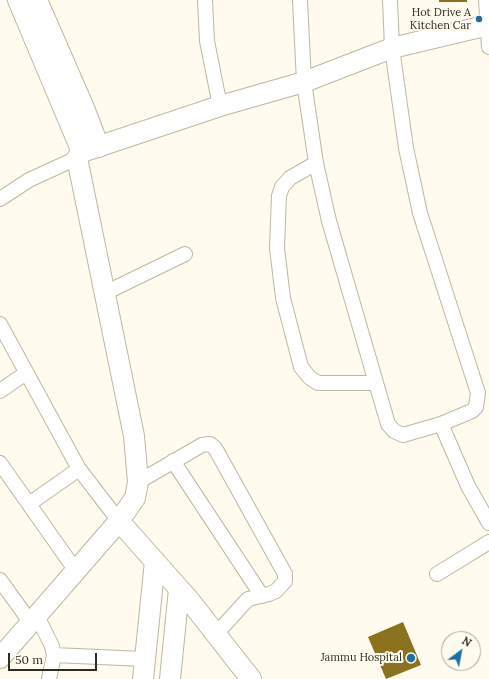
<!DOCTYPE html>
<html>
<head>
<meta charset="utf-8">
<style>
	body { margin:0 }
	#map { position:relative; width:489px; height:679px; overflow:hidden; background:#fffbee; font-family:Lora,serif }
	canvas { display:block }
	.north { position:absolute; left:441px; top:631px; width:40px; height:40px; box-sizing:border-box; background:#fffbee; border:1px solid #aca89e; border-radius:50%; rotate:32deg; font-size:11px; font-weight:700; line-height:16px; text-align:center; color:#2f2c25 }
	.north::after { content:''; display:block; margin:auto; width:14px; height:18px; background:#1f6fa0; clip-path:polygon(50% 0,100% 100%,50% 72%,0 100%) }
	.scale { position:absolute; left:8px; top:653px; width:89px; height:18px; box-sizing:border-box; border:2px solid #2f2c25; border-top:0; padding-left:5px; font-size:12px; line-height:14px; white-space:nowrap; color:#2f2c25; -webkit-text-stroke:3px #fffbee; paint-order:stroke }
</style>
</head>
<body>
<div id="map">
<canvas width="489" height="679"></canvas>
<div class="north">N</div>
<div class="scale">50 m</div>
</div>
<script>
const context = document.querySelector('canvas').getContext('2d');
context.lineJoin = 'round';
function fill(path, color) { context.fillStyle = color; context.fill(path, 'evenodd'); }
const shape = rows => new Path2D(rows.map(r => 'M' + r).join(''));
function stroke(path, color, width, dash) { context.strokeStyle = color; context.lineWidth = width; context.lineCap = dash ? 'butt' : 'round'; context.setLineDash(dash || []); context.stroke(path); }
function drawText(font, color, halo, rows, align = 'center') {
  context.font = font + ' Lora,serif'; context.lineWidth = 4; context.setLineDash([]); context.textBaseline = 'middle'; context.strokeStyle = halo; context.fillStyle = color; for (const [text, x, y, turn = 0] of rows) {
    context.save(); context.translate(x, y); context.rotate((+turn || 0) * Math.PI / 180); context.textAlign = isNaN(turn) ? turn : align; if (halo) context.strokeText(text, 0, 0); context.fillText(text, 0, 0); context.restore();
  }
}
fill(shape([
	[439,0,467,0,467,2,439,2],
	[403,622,421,665,386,679,368,637]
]), '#8b721e');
const street = shape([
	[205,0,207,41,220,106],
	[300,0,304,82,316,163,329,221,388,424,394,431,403,435,441,424,472,411,476,407,478,393,420,213,406,148,392,48,390,0],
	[486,0,489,47],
	[316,163,290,178,282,187,279,196,277,248,283,298,301,367,310,378,318,383,376,383],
	[0,199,29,180,77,158],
	[105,293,185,254],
	[0,324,79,469,119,521],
	[0,391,26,373],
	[441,424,468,486,489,523],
	[173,461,262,596],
	[0,463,76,571],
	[138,482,202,445,210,444,215,448,285,574,285,581,276,591,269,594,248,599,216,634],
	[29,504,79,469],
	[437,574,489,542],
	[0,580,31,623],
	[37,616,52,646,54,655,49,679],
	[54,655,144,659]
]);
const secondary = shape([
	[18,0,82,152],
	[37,0,84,108,99,147],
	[119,521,190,601,251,679],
	[0,658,119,521,135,498,138,482,134,436,77,158,82,152,220,106,304,82,392,48,489,25],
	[143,679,155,561],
	[170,679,179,589]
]);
stroke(street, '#beb7a3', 16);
stroke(secondary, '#beb7a3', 22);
stroke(street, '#fff', 14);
stroke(secondary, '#fff', 20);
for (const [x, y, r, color] of [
	[479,19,4,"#1f6fa0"],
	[411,658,5,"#1f6fa0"]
]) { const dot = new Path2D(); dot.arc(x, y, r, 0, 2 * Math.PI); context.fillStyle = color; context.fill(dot); stroke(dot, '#fffbee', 1.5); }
drawText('11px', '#2f2c25', '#fffbee', [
	["Hot Drive A",471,13],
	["Kitchen Car",471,26],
	["Jammu Hospital",402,658]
], 'right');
</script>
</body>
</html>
